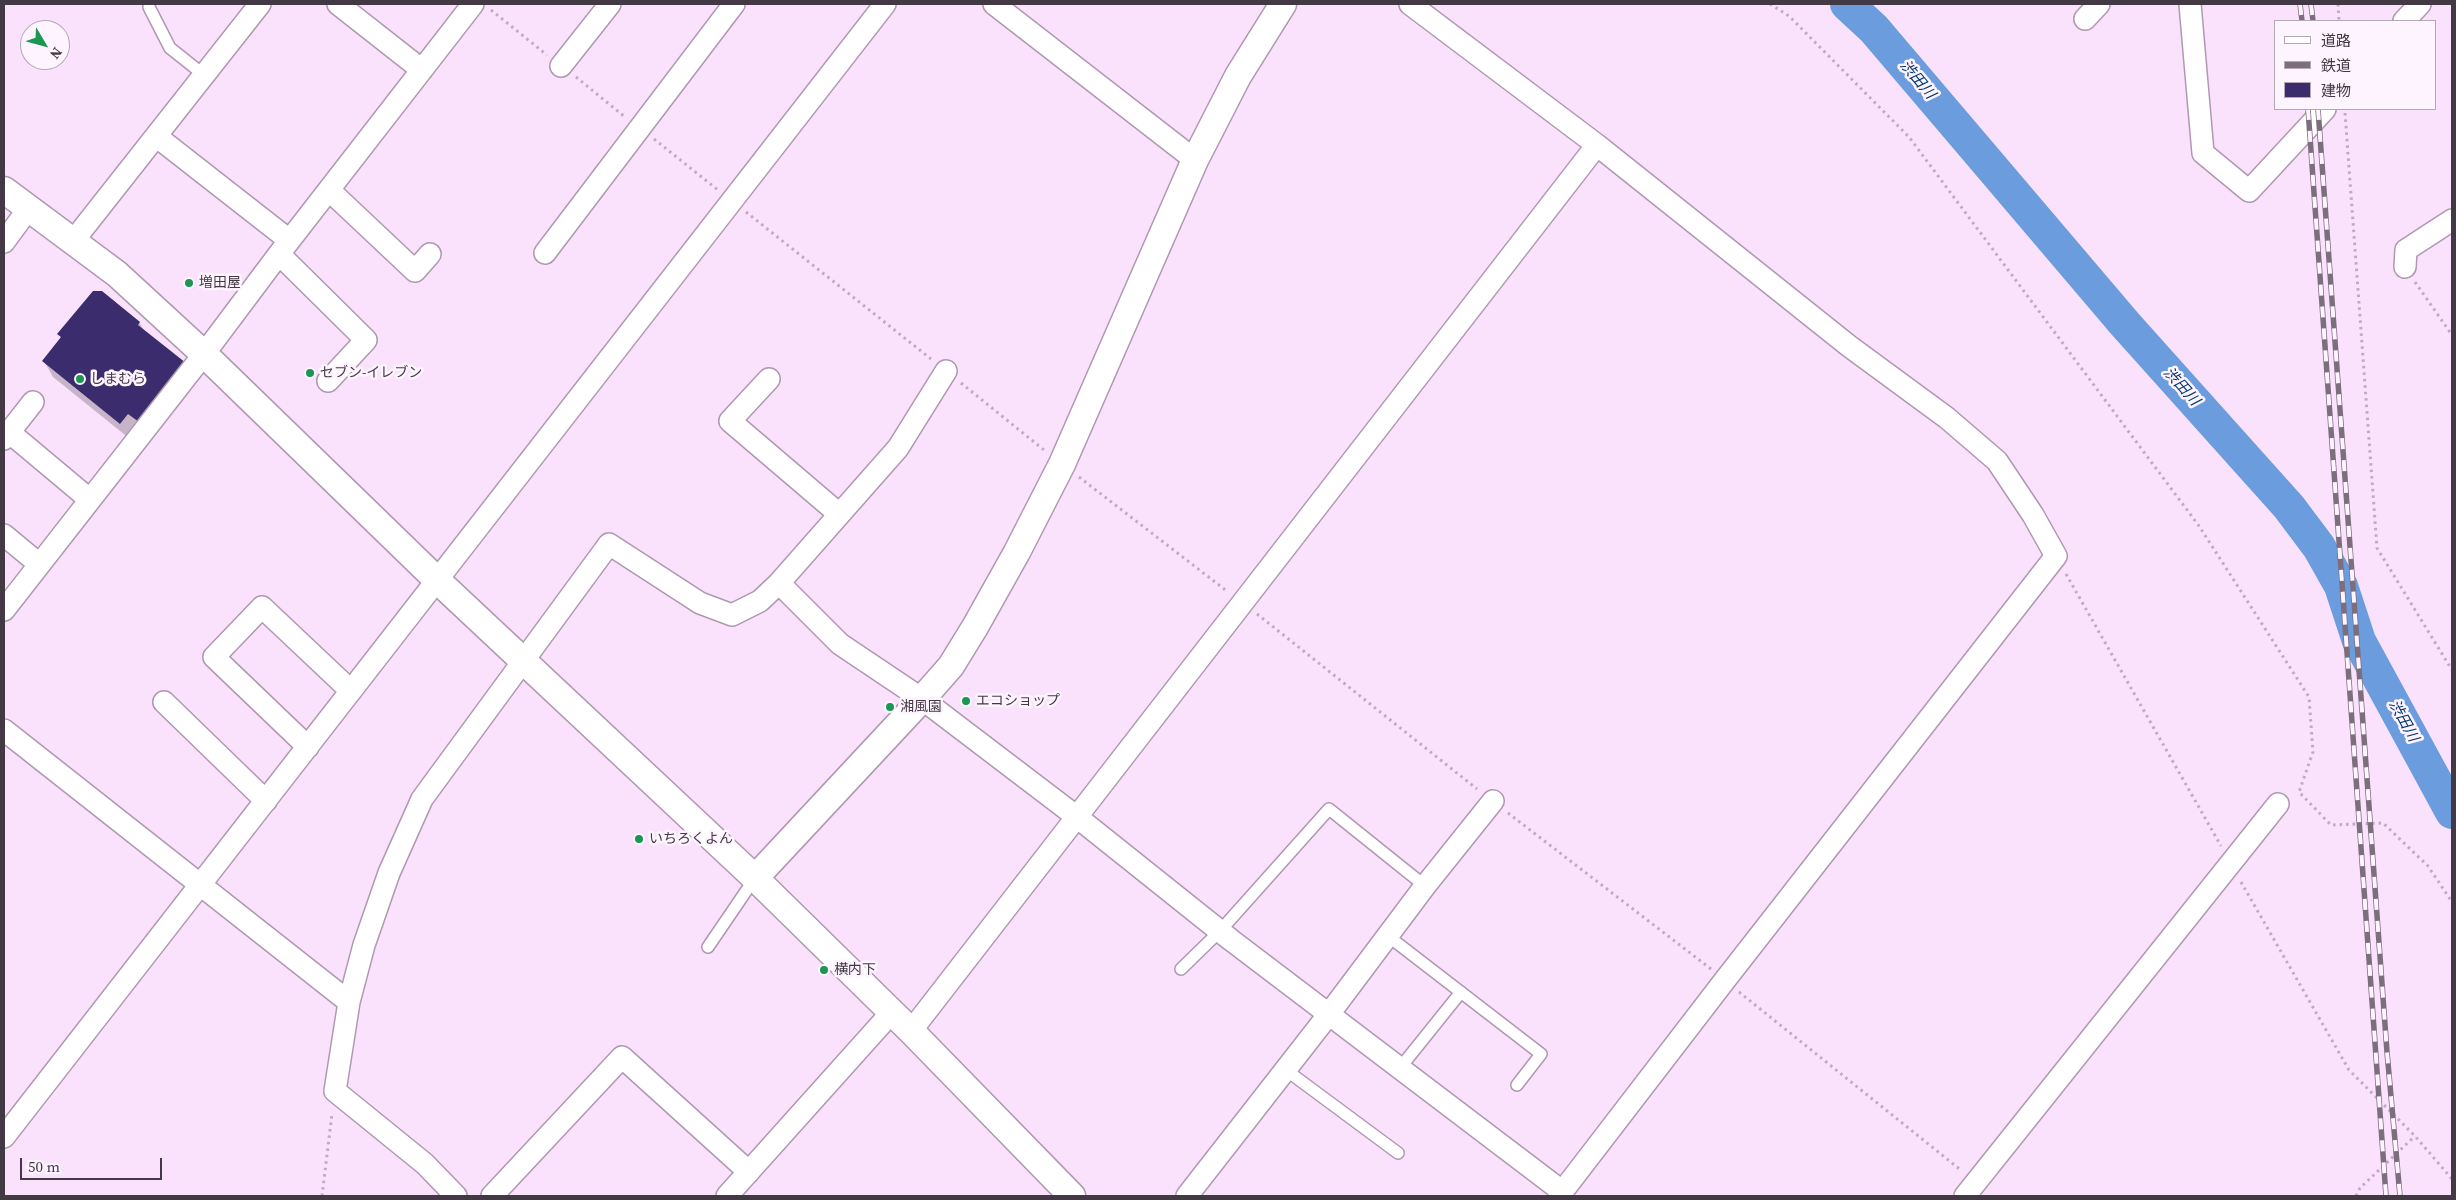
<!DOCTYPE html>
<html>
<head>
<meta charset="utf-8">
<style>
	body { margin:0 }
	#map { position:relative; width:2456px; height:1200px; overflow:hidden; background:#fae1fc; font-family:"Source Serif 4","Noto Sans JP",serif }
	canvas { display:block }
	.frame { position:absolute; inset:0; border:5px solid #433944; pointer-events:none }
	.legend { position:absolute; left:2274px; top:20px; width:162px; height:90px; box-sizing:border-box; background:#fef4ff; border:1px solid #b3a9b4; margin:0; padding:6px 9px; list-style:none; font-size:15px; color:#433944 }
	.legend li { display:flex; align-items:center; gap:10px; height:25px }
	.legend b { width:25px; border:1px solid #b3a9b4 }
	.north { position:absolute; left:20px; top:20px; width:50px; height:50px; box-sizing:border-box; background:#fef4ff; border:1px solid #b3a9b4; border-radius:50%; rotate:127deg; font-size:14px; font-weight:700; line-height:20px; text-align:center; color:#433944 }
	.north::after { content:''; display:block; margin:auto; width:18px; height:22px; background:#1b9653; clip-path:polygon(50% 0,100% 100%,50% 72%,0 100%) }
	.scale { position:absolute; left:20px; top:1158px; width:142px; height:22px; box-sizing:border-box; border:2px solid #433944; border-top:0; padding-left:6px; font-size:15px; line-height:18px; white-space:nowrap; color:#433944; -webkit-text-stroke:4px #fef4ff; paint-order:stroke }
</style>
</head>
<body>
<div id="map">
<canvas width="2456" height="1200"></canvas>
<div class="frame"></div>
<ul class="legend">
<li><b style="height:6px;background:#fff"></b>道路</li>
<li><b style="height:6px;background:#7d6e7e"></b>鉄道</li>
<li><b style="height:14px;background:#3b2c6e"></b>建物</li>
</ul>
<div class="north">N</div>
<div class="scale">50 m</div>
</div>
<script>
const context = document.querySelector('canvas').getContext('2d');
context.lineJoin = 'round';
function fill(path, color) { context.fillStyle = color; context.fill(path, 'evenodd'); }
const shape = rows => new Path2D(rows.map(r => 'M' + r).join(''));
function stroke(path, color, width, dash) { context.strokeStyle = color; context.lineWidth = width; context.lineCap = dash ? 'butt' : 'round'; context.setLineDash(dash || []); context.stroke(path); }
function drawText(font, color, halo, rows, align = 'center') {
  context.font = font + ' "Source Serif 4","Noto Sans JP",serif'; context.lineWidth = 5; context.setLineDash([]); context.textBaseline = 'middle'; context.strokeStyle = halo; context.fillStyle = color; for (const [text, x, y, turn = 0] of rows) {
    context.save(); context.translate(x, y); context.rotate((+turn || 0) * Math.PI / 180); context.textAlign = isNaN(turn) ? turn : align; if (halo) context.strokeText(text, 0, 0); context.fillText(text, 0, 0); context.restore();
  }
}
fill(shape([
	[139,322,145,332,185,364,130,439,53,377,44,361,61,339,59,334]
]), '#0003');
stroke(shape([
	[1847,4,1874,29,2125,324,2289,507,2319,547,2341,586,2359,641,2452,812]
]), '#6b9cdd', 34);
fill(shape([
	[93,291,102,291,140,322,138,325,186,363,139,422,128,414,120,424,42,361,61,337,57,334]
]), '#3b2c6e');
const service = shape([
	[149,7,170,48,204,75],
	[1388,936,1541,1054,1517,1085],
	[708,947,755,878],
	[1181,969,1220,931,1329,809,1425,886],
	[1400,1068,1461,992],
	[1286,1070,1398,1153]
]);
const minor = shape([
	[338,4,422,70],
	[994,4,1195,160],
	[1410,4,1597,145,1849,346,1947,418,1997,461,2033,515,2056,556,1725,980,1559,1196],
	[2190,4,2203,153,2249,191,2325,109],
	[2085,19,2099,4],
	[2404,21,2420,4],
	[561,66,610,4],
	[156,136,289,240],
	[329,190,415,271,430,254],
	[74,240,260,4],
	[4,242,29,208],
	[545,253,734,4],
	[279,254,366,340,328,381],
	[2405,267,2406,250,2452,220],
	[769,379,730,421,839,514],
	[9,432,89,499],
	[4,439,33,402],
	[4,535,39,564],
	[779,583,840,644,922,699,1077,817,1231,940,1563,1192],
	[4,610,204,354,279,254,473,4],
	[164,702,266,801],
	[4,730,349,1002,335,1091,425,1164,456,1196],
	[308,747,214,657,262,607,351,691],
	[349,1002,364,945,389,873,422,799,609,544,700,603,732,615,760,601,779,583,898,448,946,371],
	[911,1031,1597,145],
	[4,1137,885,4],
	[492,1196,622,1057,749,1172],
	[727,1196,892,1012],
	[1187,1196,1329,1014,1425,886,1493,801],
	[1965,1196,2278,804]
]);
const tertiary = shape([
	[4,190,117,274,204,354,437,580,755,878,911,1031,1072,1196],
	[755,878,922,699,951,666,975,627,1017,552,1062,464,1195,160,1238,76,1283,4]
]);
stroke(service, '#af98b1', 14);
stroke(minor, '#af98b1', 24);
stroke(tertiary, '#af98b1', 29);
stroke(shape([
	[1770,4,1789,16,1909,137,2199,526,2309,697,2313,752,2299,792,2331,825,2383,823,2428,866,2452,902],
	[2338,4,2339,21],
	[491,10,547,55],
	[576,77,625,117],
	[2345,113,2377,548,2452,670],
	[654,139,718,190],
	[746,212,931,359],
	[2415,282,2452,335],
	[961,383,1044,450],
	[1079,477,1228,592],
	[2066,574,2221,846],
	[1257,614,1477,789],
	[1508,813,1711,969],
	[2241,882,2349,1070,2415,1136,2452,1179],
	[1739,992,1962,1171],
	[322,1196,332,1114],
	[2356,1196,2360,1188,2415,1136]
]), '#bfabc1', 3, [2.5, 4]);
stroke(service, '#fff', 11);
stroke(minor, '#fff', 21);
stroke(tertiary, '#fff', 26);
const rail = shape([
	[2300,4,2302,21],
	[2311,4,2313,21],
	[2308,109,2386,1196],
	[2318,109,2387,1052,2400,1196]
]);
stroke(rail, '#7d6e7e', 5.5);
stroke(rail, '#fef4ff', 4, [11]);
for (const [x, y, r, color] of [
	[189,283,5,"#1b9653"],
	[310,373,5,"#1b9653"],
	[80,379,5,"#1b9653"],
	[966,701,5,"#1b9653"],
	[890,707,5,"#1b9653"],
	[639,839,5,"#1b9653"],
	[824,970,5,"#1b9653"]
]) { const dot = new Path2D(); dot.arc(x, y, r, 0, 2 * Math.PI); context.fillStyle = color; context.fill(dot); stroke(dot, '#fef4ff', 2); }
drawText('14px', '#433944', '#fef4ff', [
	["増田屋",199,283],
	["セブン-イレブン",320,373],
	["しまむら",90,379],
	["エコショップ",976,701],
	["湘風園",900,707],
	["いちろくよん",649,839],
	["横内下",834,970]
], 'left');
drawText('italic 15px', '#023770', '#fef4ff', [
	["渋田川",1917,80,50],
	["渋田川",2181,387,48],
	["渋田川",2403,721,61]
]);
</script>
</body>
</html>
